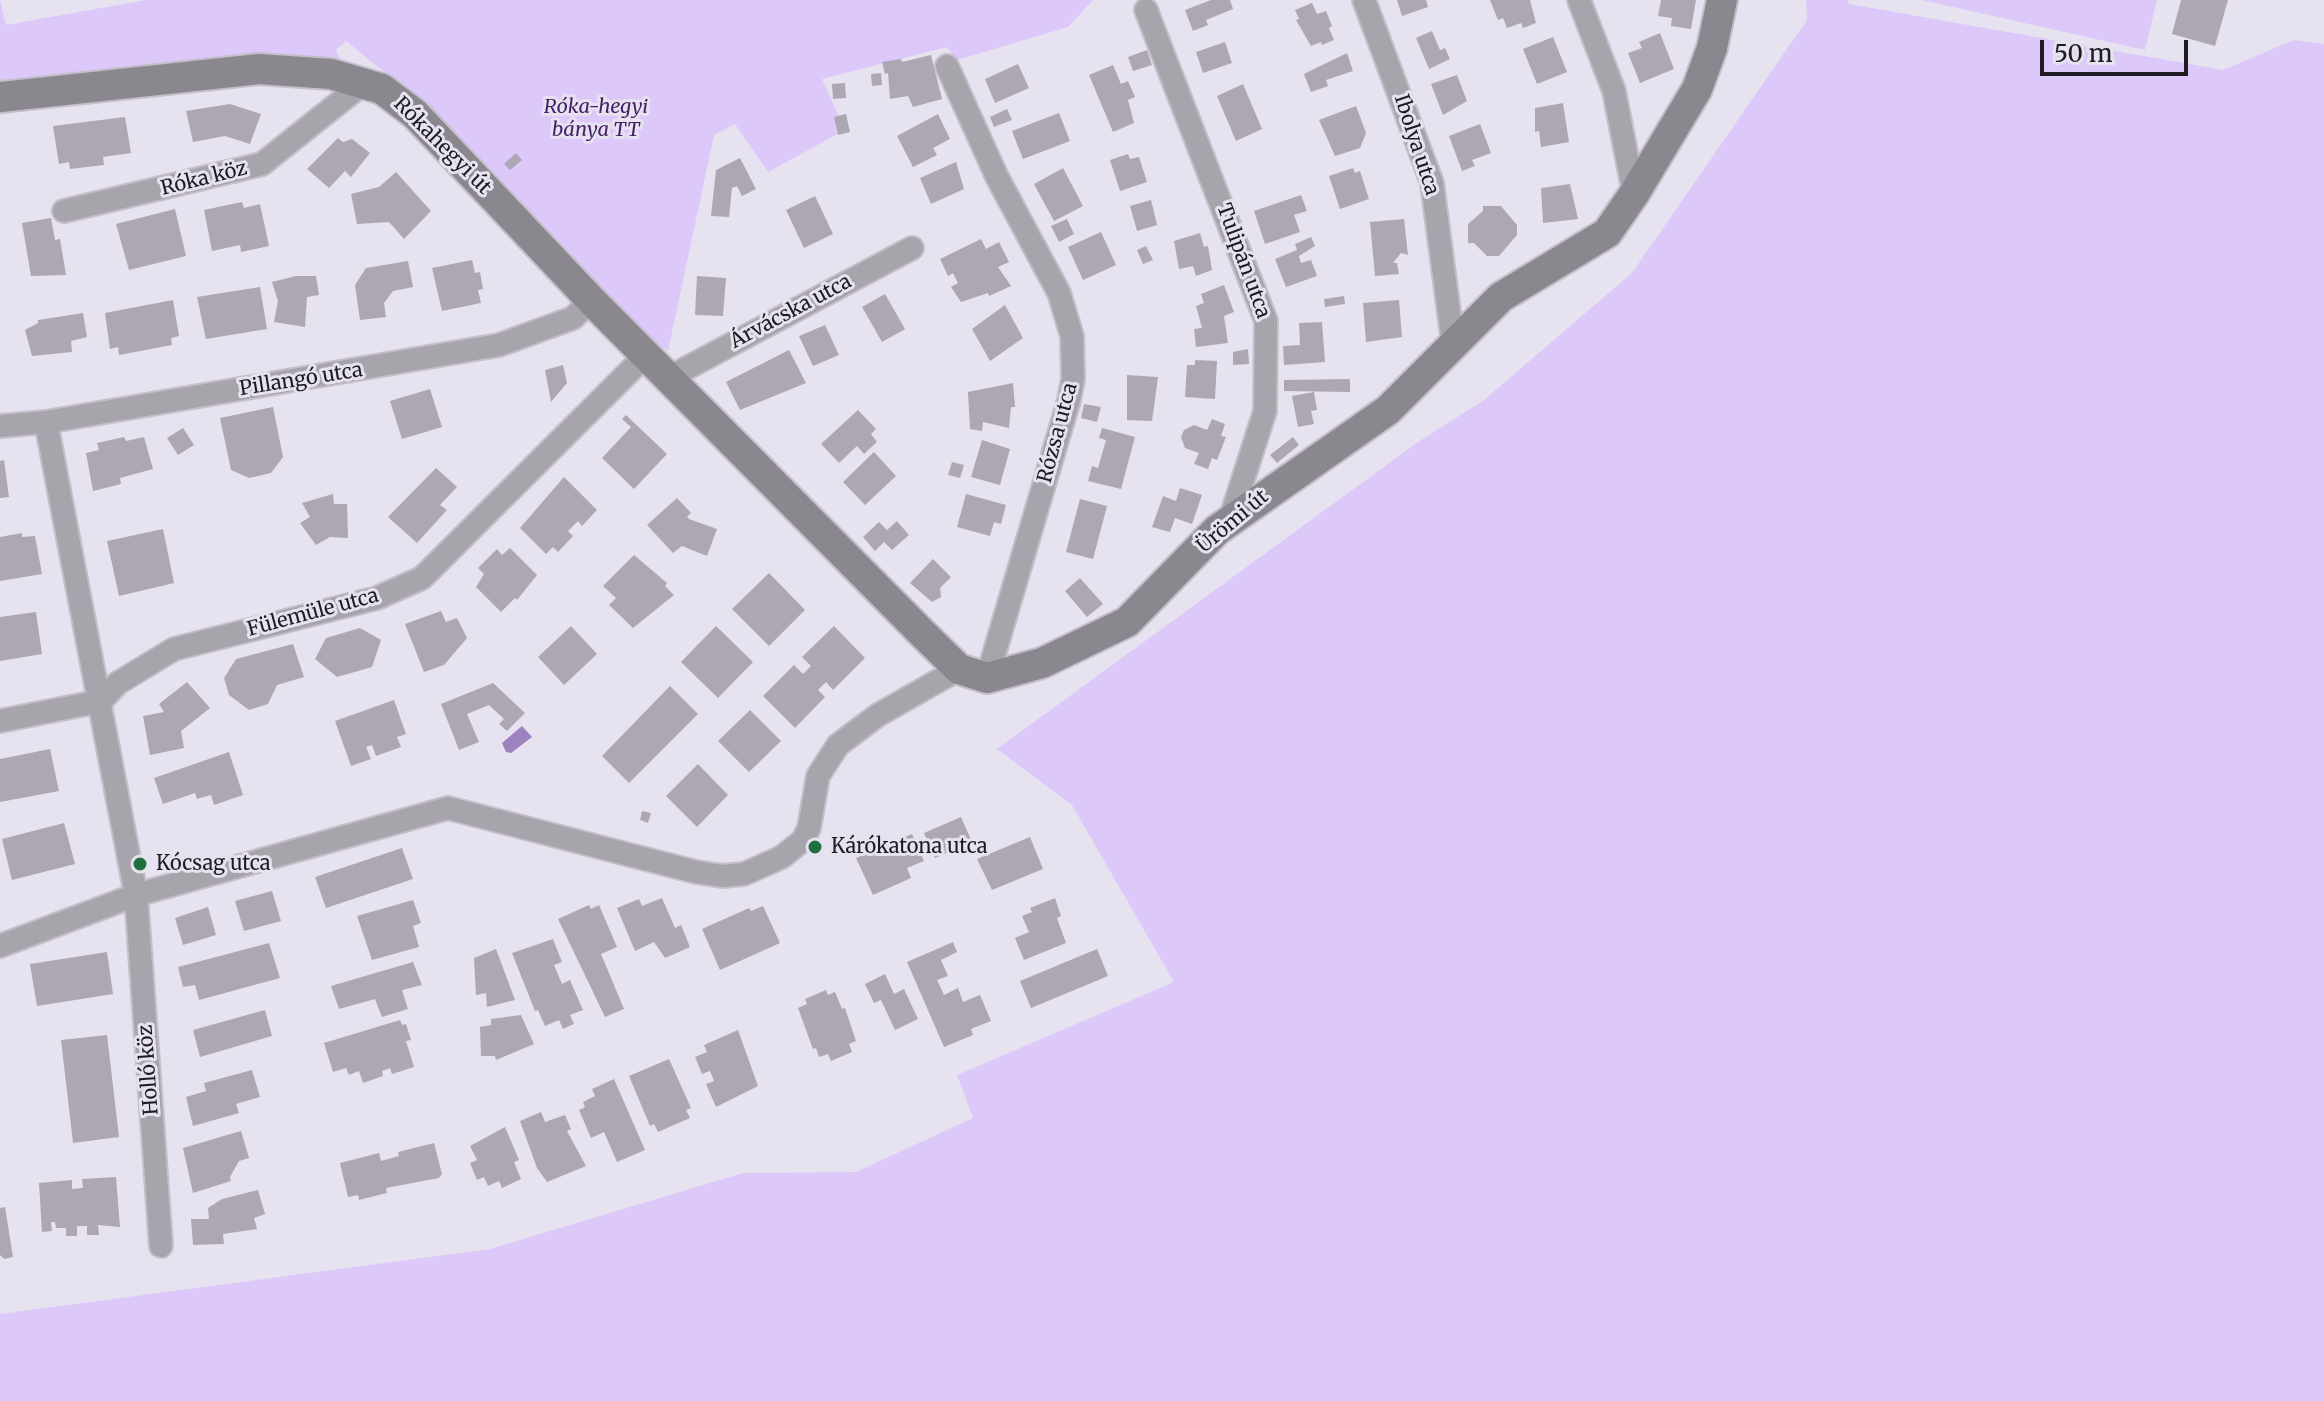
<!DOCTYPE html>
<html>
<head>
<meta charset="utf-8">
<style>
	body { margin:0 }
	#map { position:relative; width:2324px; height:1401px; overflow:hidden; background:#e7e2ef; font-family:Merriweather,serif }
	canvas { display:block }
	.scale { position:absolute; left:2040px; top:40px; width:148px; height:36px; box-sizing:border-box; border:4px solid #1e1c20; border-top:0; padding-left:10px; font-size:24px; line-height:28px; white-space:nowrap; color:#1e1c20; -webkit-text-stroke:6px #e7e2ef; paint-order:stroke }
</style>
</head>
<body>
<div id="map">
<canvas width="2324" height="1401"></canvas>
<div class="scale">50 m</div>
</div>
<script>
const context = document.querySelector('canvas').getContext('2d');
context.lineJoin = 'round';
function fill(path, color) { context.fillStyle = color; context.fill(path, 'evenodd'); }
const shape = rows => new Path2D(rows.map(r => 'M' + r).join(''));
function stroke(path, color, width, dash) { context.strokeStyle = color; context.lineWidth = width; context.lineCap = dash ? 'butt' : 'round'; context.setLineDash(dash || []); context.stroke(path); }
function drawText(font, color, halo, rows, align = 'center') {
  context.font = font + ' Merriweather,serif'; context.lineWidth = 6; context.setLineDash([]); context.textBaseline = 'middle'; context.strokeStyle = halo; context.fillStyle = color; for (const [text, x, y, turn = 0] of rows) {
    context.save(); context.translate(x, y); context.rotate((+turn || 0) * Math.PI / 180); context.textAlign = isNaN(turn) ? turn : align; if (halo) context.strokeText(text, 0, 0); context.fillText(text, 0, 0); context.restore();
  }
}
fill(shape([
	[0,0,6,25,146,0,1093,0,1068,27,957,60,947,47,822,79,845,130,768,172,735,124,714,135,668,351,633,325,389,76,346,41,336,50,340,59,335,63,234,55,0,106],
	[1806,0,1848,0,1849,4,2223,70,2294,40,2324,44,2324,1401,0,1401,0,1314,490,1249,743,1173,856,1172,973,1118,957,1075,1174,982,1072,805,997,749,1418,442,1484,400,1632,273,1807,20],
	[1922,0,2157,0,2145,50]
]), '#ddc8fa');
fill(shape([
	[522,726,532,737,511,753,506,752,502,743]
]), '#9c82bf');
fill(shape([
	[1211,0,1230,0,1233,9,1206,20,1208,25,1193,31,1185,10],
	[1397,0,1426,0,1428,7,1402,16],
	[1490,0,1530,0,1536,23,1523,28,1521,23,1507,28,1503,18,1498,20],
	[1661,0,1696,0,1691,29,1671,26,1672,18,1658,16],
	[2181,0,2228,0,2215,46,2172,34],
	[1312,3,1317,14,1326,11,1332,26,1329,28,1334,40,1322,45,1321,42,1311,46,1296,20,1299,19,1295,10],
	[1432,31,1440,50,1445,48,1450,59,1429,69,1416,38],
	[1660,33,1674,69,1640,83,1628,53,1642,48,1639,42],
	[1553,37,1567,72,1537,84,1523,49],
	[1225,42,1232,63,1203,73,1196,52],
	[1147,50,1152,65,1133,71,1128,57],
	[1347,53,1353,71,1326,80,1328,86,1311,92,1304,74],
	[931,55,942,99,913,107,908,96,890,99,888,73,885,74,882,62,901,59,902,62],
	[1018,64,1029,88,995,103,985,79],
	[1113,65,1121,84,1128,81,1135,97,1128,100,1134,123,1113,132,1089,75],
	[881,73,882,85,872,86,871,74],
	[1457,75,1467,101,1443,115,1431,84],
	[845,83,846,98,833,99,832,84],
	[1243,84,1262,129,1236,141,1217,96],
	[1563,103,1569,142,1541,147,1539,131,1535,132,1535,108],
	[230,104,261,114,250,144,225,136,193,142,186,111],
	[1356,106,1366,133,1360,148,1335,156,1319,120],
	[1007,109,1012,120,994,127,990,117],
	[1059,113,1070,141,1023,159,1012,131],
	[846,114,850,132,838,135,834,117],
	[938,114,950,139,933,148,937,155,913,167,897,136],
	[125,117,131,153,103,157,104,165,70,169,69,162,59,164,53,126],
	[1480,124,1491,153,1472,160,1475,166,1462,171,1449,136],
	[338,138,343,142,352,139,370,153,351,177,345,171,329,188,307,169],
	[516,153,522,160,510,170,504,164],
	[1128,154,1130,159,1139,157,1147,182,1120,191,1110,160],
	[740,158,756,189,742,196,737,186,732,188,729,217,711,216,716,170],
	[956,162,964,189,931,204,920,178],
	[1063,168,1083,206,1054,221,1034,184],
	[1353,168,1355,173,1360,171,1369,199,1340,209,1329,176],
	[396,172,431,211,404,239,389,222,357,224,351,194,379,187],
	[1570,184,1578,219,1543,223,1541,188],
	[1301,195,1307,211,1294,215,1300,232,1265,244,1254,211],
	[815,196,833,234,804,248,786,210],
	[1151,200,1157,225,1137,231,1130,206],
	[242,202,244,208,260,204,269,246,241,252,240,245,212,251,204,210],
	[1483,206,1501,206,1517,225,1517,235,1499,256,1487,256,1474,243,1468,243,1468,224,1483,211],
	[175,209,186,256,129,270,116,224],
	[51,218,55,240,60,239,66,275,31,276,22,223],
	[1067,219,1074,234,1059,242,1051,226],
	[1404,219,1408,255,1401,253,1393,263,1397,263,1399,274,1375,276,1370,222],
	[1101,232,1116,265,1083,280,1068,247],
	[1200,233,1204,247,1208,246,1212,270,1196,276,1193,266,1179,269,1174,241],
	[1311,237,1315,246,1299,256,1301,263,1311,260,1317,276,1286,287,1275,259,1297,250,1295,244],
	[981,239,986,249,999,242,1009,262,998,267,1011,286,989,296,988,293,961,302,951,287,958,283,953,273,948,276,940,259],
	[1146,246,1153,260,1143,264,1137,250],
	[472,260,475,273,480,272,483,289,478,290,481,303,442,311,432,268],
	[408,261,413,287,393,291,384,303,386,317,360,320,355,285,366,268],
	[296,276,316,276,319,295,307,297,305,327,274,322,278,301,272,282],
	[697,276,726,278,723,316,695,315],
	[1224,285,1234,312,1224,316,1228,343,1196,347,1194,329,1202,328,1196,306,1204,303,1201,294],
	[260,287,267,329,206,339,197,297],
	[885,294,905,329,882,342,862,307],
	[1344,296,1345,304,1325,307,1324,299],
	[173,300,179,336,171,338,172,345,119,355,118,347,110,349,105,313],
	[1399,300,1402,337,1366,342,1363,303],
	[1005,305,1023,338,990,361,972,329],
	[83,313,87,337,71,341,72,352,32,356,25,330,38,323,38,320],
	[1322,322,1325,362,1284,365,1283,346,1300,345,1299,323],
	[825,325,839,355,813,366,799,336],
	[1248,349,1249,364,1233,365,1233,352],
	[789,350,806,383,740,410,726,382],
	[1195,360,1217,361,1215,399,1185,397,1187,365,1195,365],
	[563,365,567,383,551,402,545,370],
	[1127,375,1158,377,1152,421,1127,420],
	[1350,379,1350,392,1284,391,1284,380],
	[1013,383,1015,407,1011,407,1009,428,983,422,982,431,970,429,968,392],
	[430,389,442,427,402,439,390,401],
	[1314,392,1317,410,1311,411,1314,424,1298,427,1292,396],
	[1084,404,1101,407,1097,422,1081,418],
	[273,407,283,457,271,473,249,478,231,470,220,418],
	[858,410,876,429,871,434,877,442,864,454,857,446,839,463,821,444],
	[626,415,667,454,634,489,602,458,631,427,622,419],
	[1212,419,1225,424,1221,436,1226,437,1217,460,1212,458,1208,469,1194,464,1199,453,1185,448,1181,437,1184,430,1194,425,1207,430],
	[183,428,194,445,178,455,167,438],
	[1102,428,1135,437,1121,489,1088,481,1092,466,1098,468,1106,440,1099,438],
	[124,437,126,441,144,437,153,469,120,478,121,484,93,491,86,453,99,450,97,443],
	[1293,437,1299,445,1277,463,1270,455],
	[982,440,1010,449,1000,485,971,477],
	[874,452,896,476,865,505,843,482],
	[4,460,9,497,0,498,0,461],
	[952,462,964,465,960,478,948,475],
	[436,468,457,487,440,505,447,510,417,543,388,517],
	[564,477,597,510,582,526,578,521,568,531,573,536,558,552,553,547,546,554,520,528],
	[1180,488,1202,495,1192,524,1175,518,1170,532,1152,527,1163,496,1176,501],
	[333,494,334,504,347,504,348,538,330,537,316,545,300,523,310,517,302,503],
	[966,494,1006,505,1001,524,994,522,990,536,957,527],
	[677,498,691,513,687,517,689,519,717,529,707,556,682,546,673,553,647,525],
	[1080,499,1107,506,1093,559,1066,552],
	[897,521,909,535,892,550,884,542,875,551,863,537,879,522,887,530],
	[163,529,174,583,119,596,107,541],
	[22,533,22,537,35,536,42,574,0,581,0,537],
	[510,548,537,575,517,600,515,598,501,612,476,587,484,574,478,568,497,549,502,555],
	[634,555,667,583,665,586,674,595,633,628,609,605,616,598,603,586],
	[933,559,951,577,940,588,941,597,932,602,910,583],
	[769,573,805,610,769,646,732,609],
	[1080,578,1103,604,1087,617,1065,591],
	[441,611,446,622,457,618,467,638,444,665,424,672,405,624],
	[36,612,42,654,0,661,0,617],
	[571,626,597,654,564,685,538,657],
	[716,626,753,662,718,698,681,662],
	[834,626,865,658,833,690,826,682,818,690,825,697,795,728,763,696,794,665,803,674,811,666,802,657],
	[360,628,381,640,372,667,337,677,315,659,326,638],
	[293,644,304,677,277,685,268,704,249,710,229,695,224,678,236,659],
	[187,682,210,708,181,731,184,748,150,755,143,716,164,712,159,704],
	[493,683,525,713,507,731,499,724,504,719,489,705,467,714,479,742,459,750,441,704],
	[670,686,698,714,629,783,602,756],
	[394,700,406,734,397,737,401,747,376,756,372,745,366,747,371,759,351,766,335,721],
	[750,710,781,741,749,772,718,741],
	[50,749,59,791,0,802,0,759],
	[229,752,243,795,214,805,211,795,197,799,195,793,163,804,154,778],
	[698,764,728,795,697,827,666,796],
	[642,811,651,813,648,823,640,820],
	[961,817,972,842,935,858,924,833],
	[64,823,75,864,12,880,2,839],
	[912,834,924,861,907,868,911,878,873,895,856,858],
	[1030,837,1043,869,992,890,977,859],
	[402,848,413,879,326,908,315,877],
	[272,891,281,921,244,931,235,901],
	[662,898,675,928,681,925,690,947,665,958,654,942,635,951,617,908,639,899,642,906],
	[1055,898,1061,916,1057,918,1066,943,1024,960,1015,938,1029,932,1022,916,1032,912,1030,908],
	[413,900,421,923,413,926,419,947,372,960,357,916],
	[589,905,591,909,599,905,617,947,601,954,624,1009,605,1017,558,919],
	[763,906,780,943,720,970,702,929,749,908,751,911],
	[208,907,216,935,183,945,175,918],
	[553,939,562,962,554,965,562,984,570,980,583,1010,570,1015,574,1024,563,1029,559,1020,545,1026,538,1010,535,1011,512,953],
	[953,942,957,952,941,960,948,976,937,980,944,995,958,988,963,1002,980,995,991,1021,971,1029,973,1035,944,1047,907,962],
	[269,943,280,978,199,1000,195,985,183,987,178,967],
	[496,949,515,1000,487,1007,486,993,476,995,474,958],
	[1097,949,1108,976,1031,1008,1020,981],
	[107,952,113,994,37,1006,30,964],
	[413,962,422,985,402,990,408,1009,382,1017,375,999,339,1009,331,986],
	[885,974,894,994,904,989,918,1019,895,1030,881,1000,874,1003,865,984],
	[826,990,828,995,835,992,842,1009,845,1008,856,1041,849,1044,852,1052,831,1061,828,1054,819,1057,816,1048,813,1049,798,1008,807,1004,805,999],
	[265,1010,272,1036,200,1057,193,1030],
	[521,1015,534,1044,496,1060,495,1056,481,1056,480,1027,491,1025,491,1019],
	[400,1020,402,1025,406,1024,411,1040,406,1041,414,1067,392,1074,390,1068,382,1071,383,1076,363,1083,359,1071,349,1075,346,1068,333,1072,324,1043],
	[738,1030,758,1086,716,1107,706,1084,714,1081,710,1071,702,1074,695,1057,707,1052,704,1045],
	[107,1035,119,1137,73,1143,61,1040],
	[669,1059,691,1108,686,1110,690,1118,658,1132,654,1124,650,1126,629,1076],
	[252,1070,260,1097,236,1104,239,1113,193,1126,186,1097,206,1091,204,1083],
	[614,1079,645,1150,617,1162,604,1132,591,1138,579,1110,585,1107,583,1102,595,1096,592,1089],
	[541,1112,545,1122,565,1115,571,1129,567,1131,586,1166,547,1182,537,1168,520,1121],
	[505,1127,519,1160,514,1162,521,1179,502,1188,499,1181,488,1186,484,1177,477,1180,470,1163,477,1160,470,1146],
	[241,1131,249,1158,239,1161,230,1177,231,1181,193,1193,183,1148],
	[434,1143,442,1174,439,1178,386,1188,387,1193,359,1200,358,1195,348,1197,340,1163,379,1153,381,1161,399,1156,398,1152],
	[116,1177,120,1227,98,1225,99,1235,87,1235,87,1226,77,1226,77,1236,66,1236,66,1228,56,1228,55,1222,51,1222,52,1231,42,1232,39,1183,72,1180,72,1189,83,1188,82,1179],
	[258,1190,265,1214,254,1218,257,1229,223,1234,224,1244,193,1245,191,1219,209,1219,208,1208,222,1199],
	[5,1207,13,1257,4,1259,0,1255,0,1208]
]), '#aca7b3');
const street = shape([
	[1364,0,1432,183,1453,343],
	[1579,0,1614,91,1634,194],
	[1146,10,1266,321,1265,411,1230,520],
	[947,66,997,177,1059,293,1072,336,1073,379,1069,400,987,678],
	[64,211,262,164,365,82],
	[670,377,912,248],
	[46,422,136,895,161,1246],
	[0,426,46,422,499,345,573,318,591,300],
	[0,721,101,701,118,683,174,649,377,598,422,578,647,354],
	[0,946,136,895,448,808,696,872,722,876,744,874,782,857,803,840,809,828,818,776,838,745,878,715,959,669]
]);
const secondary = shape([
	[0,97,259,69,331,74,382,89,415,114,591,300,923,634,959,669,987,678,1042,663,1127,622,1217,530,1388,410,1501,297,1607,233,1634,194,1697,89,1712,48,1722,0]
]);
stroke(street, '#c3beca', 26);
stroke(secondary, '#c3beca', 34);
stroke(street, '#a7a5ab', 22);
stroke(secondary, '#8a878e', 30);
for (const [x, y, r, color] of [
	[815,847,8,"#1f7041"],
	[140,864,8,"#1f7041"]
]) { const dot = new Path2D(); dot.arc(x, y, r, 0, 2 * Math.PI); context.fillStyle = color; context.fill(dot); stroke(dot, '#e7e2ef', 3); }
drawText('italic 20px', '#441f68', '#e7e2ef', [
	["Róka-hegyi",596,107],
	["bánya TT",596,130]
]);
drawText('20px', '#1e1c20', '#e7e2ef', [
	["Ibolya utca",1416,145,72],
	["Rókahegyi út",442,146,45],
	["Róka köz",204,179,-14],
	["Tulipán utca",1243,261,70],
	["Árvácska utca",791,312,-28],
	["Pillangó utca",301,380,-9],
	["Rózsa utca",1058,433,-75],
	["Ürömi út",1233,522,-40],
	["Fülemüle utca",313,613,-15],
	["Holló köz",149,1070,-94]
]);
drawText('20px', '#1e1c20', '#e7e2ef', [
	["Kárókatona utca",831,847],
	["Kócsag utca",156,864]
], 'left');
</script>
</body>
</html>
